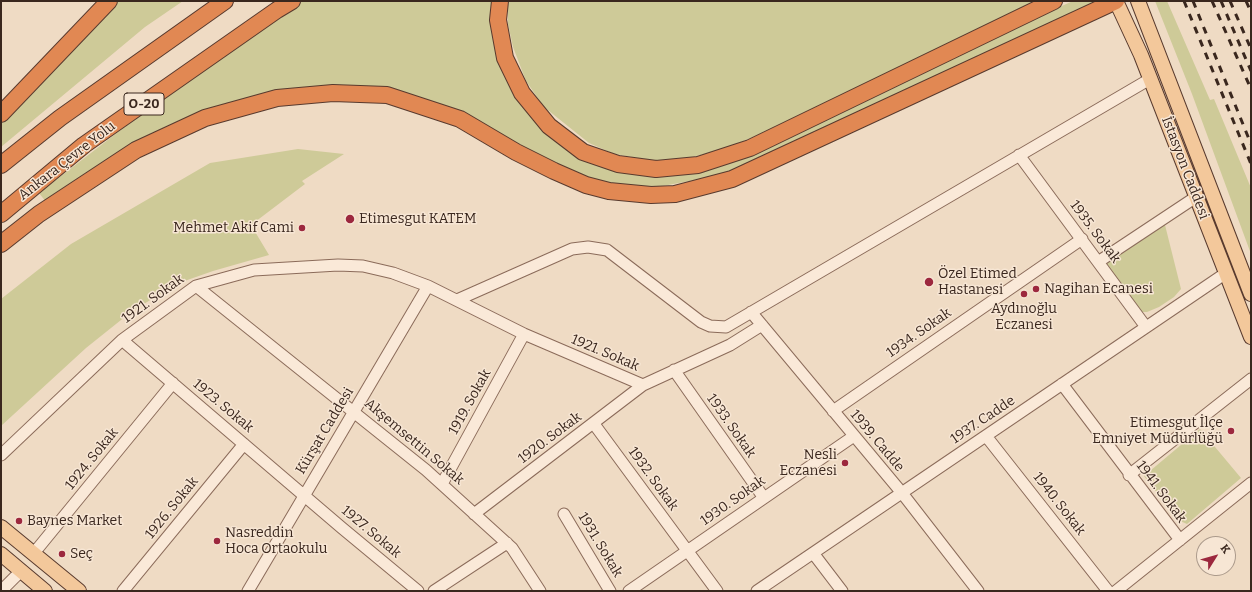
<!DOCTYPE html>
<html>
<head>
<meta charset="utf-8">
<style>
	body { margin:0 }
	#map { position:relative; width:1252px; height:592px; overflow:hidden; background:#efdbc4; font-family:Bitter,serif }
	canvas { display:block }
	.frame { position:absolute; inset:0; border:2px solid #3a271e; pointer-events:none }
	.north { position:absolute; left:1196px; top:536px; width:40px; height:40px; box-sizing:border-box; background:#f7e6d4; border:1px solid #ab9a8b; border-radius:50%; rotate:53deg; font-size:11px; font-weight:700; line-height:16px; text-align:center; color:#3a271e }
	.north::after { content:''; display:block; margin:auto; width:14px; height:18px; background:#9c283e; clip-path:polygon(50% 0,100% 100%,50% 72%,0 100%) }
</style>
</head>
<body>
<div id="map">
<canvas width="1252" height="592"></canvas>
<div class="frame"></div>
<div class="north">K</div>
</div>
<script>
const context = document.querySelector('canvas').getContext('2d');
context.lineJoin = 'round';
function fill(path, color) { context.fillStyle = color; context.fill(path, 'evenodd'); }
const shape = rows => new Path2D(rows.map(r => 'M' + r).join(''));
function stroke(path, color, width, dash) { context.strokeStyle = color; context.lineWidth = width; context.lineCap = dash ? 'butt' : 'round'; context.setLineDash(dash || []); context.stroke(path); }
function drawText(font, color, halo, rows, align = 'center') {
  context.font = font + ' Bitter,serif'; context.lineWidth = 3; context.setLineDash([]); context.textBaseline = 'middle'; context.strokeStyle = halo; context.fillStyle = color; for (const [text, x, y, turn = 0] of rows) {
    context.save(); context.translate(x, y); context.rotate((+turn || 0) * Math.PI / 180); context.textAlign = isNaN(turn) ? turn : align; if (halo) context.strokeText(text, 0, 0); context.fillText(text, 0, 0); context.restore();
  }
}
fill(shape([
	[115,1,183,1,145,27,1,147,1,121],
	[301,1,496,1,503,57,582,155,697,167,1073,1,1101,1,727,174,652,188,607,186,360,87,262,96,46,202,39,193,157,102],
	[508,1,1040,1,779,126,722,150,692,157,656,161,614,154,589,143,544,107,526,81,513,47,508,24],
	[1155,1,1167,1,1210,100,1214,99,1251,188,1251,254,1192,94],
	[298,149,344,154,302,181,305,184,251,225,269,255,213,271,176,284,131,312,86,348,1,426,1,299,71,244,210,163],
	[1164,221,1181,289,1174,297,1159,307,1147,312,1140,312,1103,262],
	[1200,429,1241,478,1187,524,1178,520,1144,476]
]), '#ceca98');
const minor = shape([
	[1019,155,1146,327],
	[1098,262,1196,197],
	[196,286,426,470,512,548,540,591],
	[457,300,572,249,588,247,607,250,701,322,710,326,726,327,1150,79],
	[751,312,902,493,978,591],
	[122,340,342,528,418,591],
	[674,370,764,498],
	[1062,384,1180,540],
	[833,411,1082,239],
	[594,424,717,591],
	[986,436,1108,591],
	[1,455,122,340,196,286,254,270,338,265,363,266,393,273,428,286,524,334,643,385],
	[1129,475,1251,379],
	[442,484,524,334],
	[474,514,643,385,730,345,762,325],
	[564,514,610,591],
	[34,553,173,383],
	[813,553,842,591],
	[1,591,21,571],
	[123,591,244,444],
	[248,591,428,286],
	[434,591,507,543],
	[629,591,854,436],
	[757,591,1226,273],
	[1116,591,1251,483]
]);
const major = shape([
	[1116,1,1141,55,1251,337],
	[1138,1,1251,294],
	[1,527,79,591],
	[1,554,45,591]
]);
const highway = shape([
	[500,1,498,20,505,58,522,93,549,126,583,152,618,164,656,169,698,165,750,148,1054,1],
	[1,114,109,1],
	[1,165,60,118,225,1],
	[1,214,84,145,277,10,292,1],
	[1,244,39,214,136,150,205,118,277,98,333,93,387,95,460,119,516,152,554,171,586,185,609,191,651,195,675,194,732,179,1116,1]
]);
stroke(minor, '#8b6b5a', 13);
stroke(major, '#583a2e', 16);
stroke(highway, '#583a2e', 18);
stroke(minor, '#fae9d8', 11);
stroke(major, '#f3c89b', 14);
stroke(highway, '#e18853', 16);
stroke(shape([
	[1184,1,1251,164],
	[1193,1,1251,144],
	[1212,1,1251,89],
	[1221,1,1251,71],
	[1230,1,1251,49],
	[1246,1,1251,12]
]), '#3a271e', 3, [7, 7]);
for (const [x, y, r, color] of [
	[350,219,5,"#9c283e"],
	[302,228,4,"#9c283e"],
	[929,282,5,"#9c283e"],
	[1036,289,4,"#9c283e"],
	[1024,294,4,"#9c283e"],
	[1231,431,4,"#9c283e"],
	[845,463,4,"#9c283e"],
	[19,521,4,"#9c283e"],
	[217,541,4,"#9c283e"],
	[62,554,4,"#9c283e"]
]) { const dot = new Path2D(); dot.arc(x, y, r, 0, 2 * Math.PI); context.fillStyle = color; context.fill(dot); stroke(dot, '#f7e6d4', 1.5); }
for (const [x, y, w] of [
	[144,104,40]
]) { const box = new Path2D(); box.roundRect(x - w / 2, y - 11, w, 22, 3); context.fillStyle = '#f7e6d4'; context.fill(box); stroke(box, '#3a271e', 1); }
drawText('bold 13px', '#3a271e', null, [
	["O-20",144,104]
]);
drawText('14px', '#3a271e', '#f7e6d4', [
	["Ankara Çevre Yolu",67,161,-38],
	["İstasyon Caddesi",1185,168,69],
	["1935. Sokak",1095,232,53],
	["1921. Sokak",153,299,-36],
	["1934. Sokak",919,333,-35],
	["1921. Sokak",605,353,23],
	["1919. Sokak",470,402,-61],
	["1923. Sokak",223,406,40],
	["1937. Cadde",983,420,-34],
	["1933. Sokak",731,426,55],
	["Kürşat Caddesi",325,431,-59],
	["1920. Sokak",550,438,-37],
	["1939. Cadde",877,441,50],
	["Akşemsettin Sokak",414,442,40],
	["1924. Sokak",92,459,-51],
	["1932. Sokak",653,479,54],
	["1941. Sokak",1161,492,53],
	["1930. Sokak",733,501,-35],
	["1940. Sokak",1059,504,52],
	["1926. Sokak",172,508,-51],
	["1927. Sokak",371,532,40],
	["1931. Sokak",600,545,59]
]);
drawText('14px', '#3a271e', '#f7e6d4', [
	["Etimesgut KATEM",359,219],
	["Mehmet Akif Cami",294,228,"right"],
	["Özel Etimed",938,274],
	["Hastanesi",938,290],
	["Nagihan Ecanesi",1044,289],
	["Aydınoğlu",1024,309,"center"],
	["Eczanesi",1024,325,"center"],
	["Etimesgut İlçe",1223,423,"right"],
	["Emniyet Müdürlüğü",1223,439,"right"],
	["Nesli",837,455,"right"],
	["Eczanesi",837,471,"right"],
	["Baynes Market",27,521],
	["Nasreddin",225,533],
	["Hoca Ortaokulu",225,549],
	["Seç",70,554]
], 'left');
</script>
</body>
</html>
